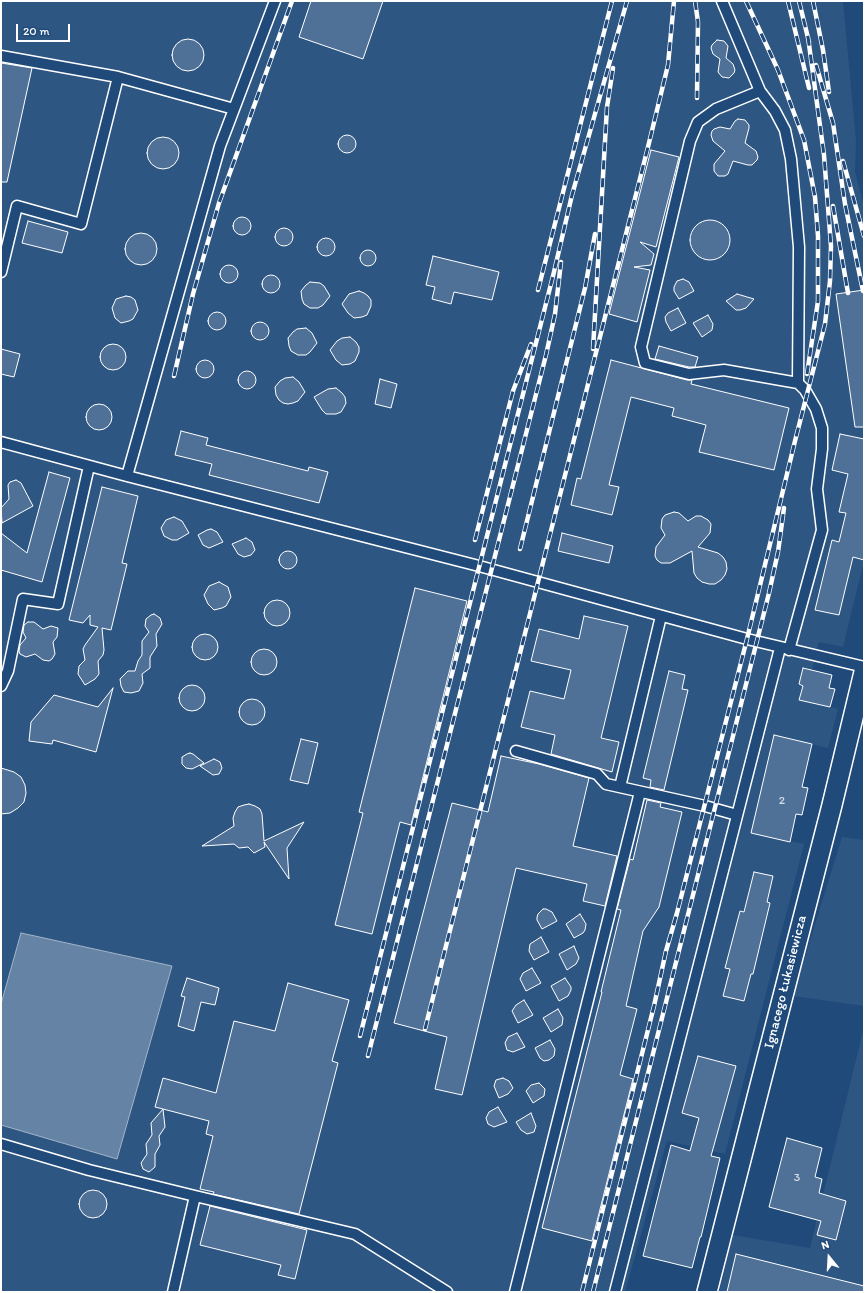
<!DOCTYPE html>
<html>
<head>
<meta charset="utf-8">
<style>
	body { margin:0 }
	#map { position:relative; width:865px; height:1293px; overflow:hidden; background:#1f4a7a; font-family:Itim,sans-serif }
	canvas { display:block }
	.frame { position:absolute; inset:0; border:2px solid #fff; pointer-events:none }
	.north { position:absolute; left:809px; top:1237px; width:40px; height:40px; -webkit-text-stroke:3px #1f4a7a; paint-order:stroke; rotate:342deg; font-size:11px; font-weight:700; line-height:16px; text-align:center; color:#fff }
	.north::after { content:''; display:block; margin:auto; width:14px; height:18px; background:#fff; clip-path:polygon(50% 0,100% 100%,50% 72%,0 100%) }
	.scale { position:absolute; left:16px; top:24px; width:54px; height:18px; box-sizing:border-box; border:2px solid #fff; border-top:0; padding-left:5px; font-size:12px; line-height:14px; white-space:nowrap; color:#fff; -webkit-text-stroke:3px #1f4a7a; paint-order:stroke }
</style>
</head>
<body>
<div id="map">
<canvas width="865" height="1293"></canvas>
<div class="frame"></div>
<div class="north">N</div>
<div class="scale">20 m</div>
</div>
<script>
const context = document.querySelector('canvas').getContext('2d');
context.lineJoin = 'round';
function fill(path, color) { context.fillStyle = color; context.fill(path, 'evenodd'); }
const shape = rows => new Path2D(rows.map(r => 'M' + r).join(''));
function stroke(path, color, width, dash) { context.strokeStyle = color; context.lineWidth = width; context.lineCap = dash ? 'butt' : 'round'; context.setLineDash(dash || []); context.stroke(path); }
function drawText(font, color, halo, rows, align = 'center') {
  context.font = font + ' Itim,sans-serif'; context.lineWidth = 3.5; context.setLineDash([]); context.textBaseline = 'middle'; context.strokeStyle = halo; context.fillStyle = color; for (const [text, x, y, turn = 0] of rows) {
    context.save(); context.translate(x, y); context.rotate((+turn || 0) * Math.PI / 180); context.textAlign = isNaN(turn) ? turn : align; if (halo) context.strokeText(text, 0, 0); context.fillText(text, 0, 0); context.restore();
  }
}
fill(shape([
	[1,1,843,1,856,141,855,172,864,206,864,561,843,647,819,642,812,670,803,668,799,684,803,686,799,700,838,709,828,748,774,735,751,833,804,844,725,1154,667,1141,625,1292,1,1292],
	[842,837,864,840,864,1006,793,996],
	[864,1027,864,1292,719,1292,733,1235,810,1248]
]), '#2e5683');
const water = shape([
	[21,933,172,966,117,1159,1,1125,1,1004,21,933]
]);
fill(water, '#6583a4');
stroke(water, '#a3b5c8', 1);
const building = shape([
	[311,1,383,1,363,59,299,37,311,1],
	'172 55a16 16 0 1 1 32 0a16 16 0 1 1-32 0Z',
	[717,40,724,41,728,46,726,58,733,64,735,70,734,73,729,78,722,77,718,72,720,59,713,54,711,48,712,45,717,40],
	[1,63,32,68,7,182,1,182,1,63],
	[738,119,745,120,749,125,749,128,745,143,756,151,758,157,757,160,752,165,748,165,733,161,728,174,725,176,718,176,714,171,714,164,725,151,713,141,711,135,712,131,714,129,720,127,730,129,735,121,738,119],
	'338 144a9 9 0 1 1 18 0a9 9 0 1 1-18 0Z',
	'147 153a16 16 0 1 1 32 0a16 16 0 1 1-32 0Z',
	[651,150,679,157,656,247,640,242,654,254,651,265,634,267,650,270,637,322,609,314,651,150],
	'233 226a9 9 0 1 1 18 0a9 9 0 1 1-18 0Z',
	'690 240a20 20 0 1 1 40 0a20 20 0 1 1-40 0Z',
	[28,221,68,232,62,253,22,243,28,221],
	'275 237a9 9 0 1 1 18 0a9 9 0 1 1-18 0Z',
	'125 249a16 16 0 1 1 32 0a16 16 0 1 1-32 0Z',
	'317 247a9 9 0 1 1 18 0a9 9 0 1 1-18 0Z',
	'360 258a8 8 0 1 1 16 0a8 8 0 1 1-16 0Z',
	[433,256,499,272,492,300,454,292,451,304,432,299,435,287,426,285,433,256],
	'220 274a9 9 0 1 1 18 0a9 9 0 1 1-18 0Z',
	'262 284a9 9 0 1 1 18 0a9 9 0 1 1-18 0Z',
	[683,279,689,282,694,291,679,299,674,291,674,287,677,281,683,279],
	[310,282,320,283,324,286,330,296,323,305,318,308,310,308,304,304,302,299,301,291,306,285,310,282],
	[864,290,864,427,855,427,836,294,864,290],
	[359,291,364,293,368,296,371,300,371,306,367,315,362,317,354,318,348,313,342,304,349,294,359,291],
	[737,294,754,299,746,308,740,310,736,310,726,301,737,294],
	[126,296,131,297,135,300,138,310,133,319,129,321,121,323,115,318,112,308,116,299,126,296],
	[678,308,686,323,671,331,666,322,665,317,668,313,678,308],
	'208 321a9 9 0 1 1 18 0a9 9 0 1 1-18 0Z',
	[708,315,713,324,712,330,702,337,693,323,708,315],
	'251 331a9 9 0 1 1 18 0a9 9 0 1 1-18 0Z',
	[306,328,312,333,317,343,310,352,306,355,298,355,291,351,289,346,288,338,293,332,297,329,306,328],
	[350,337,356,342,359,347,359,352,355,361,350,364,342,365,336,360,330,350,337,341,342,338,350,337],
	'100 357a13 13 0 1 1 26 0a13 13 0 1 1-26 0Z',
	[659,346,698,357,695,367,689,367,655,359,659,346],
	[1,349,20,354,14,377,1,374,1,349],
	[611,360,687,380,692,380,691,384,789,408,774,470,699,452,706,425,672,416,674,408,631,397,609,485,619,487,612,515,571,505,577,478,581,479,611,360],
	'196 369a9 9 0 1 1 18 0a9 9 0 1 1-18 0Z',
	'238 380a9 9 0 1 1 18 0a9 9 0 1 1-18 0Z',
	[293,377,299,382,305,392,298,401,293,403,288,404,283,403,279,400,276,395,275,387,280,381,285,378,293,377],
	[380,379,397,384,391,408,375,404,380,379],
	[336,388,342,393,345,397,346,403,344,407,341,412,336,414,326,414,322,410,314,397,328,389,336,388],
	'86 417a13 13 0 1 1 26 0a13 13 0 1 1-26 0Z',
	[181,431,208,438,206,445,308,471,309,467,328,472,319,503,209,475,212,464,175,455,181,431],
	[840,434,864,439,864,560,853,557,839,615,815,610,832,540,839,542,846,513,839,512,848,474,832,470,840,434],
	[49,472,70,478,42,582,1,570,1,533,27,553,49,472],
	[16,480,21,483,33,506,2,523,1,508,9,499,8,485,10,482,16,480],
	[102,487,138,496,122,563,127,564,111,630,102,628,104,650,103,655,98,661,99,674,95,679,85,685,78,674,79,666,85,660,83,649,85,645,98,627,90,625,90,615,83,623,69,620,102,487],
	[674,512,679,513,688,521,696,516,701,516,708,520,711,524,710,533,698,547,718,553,723,557,726,562,727,569,725,575,721,580,715,584,709,584,702,582,697,578,694,573,692,551,670,563,661,563,657,560,655,556,656,547,665,535,661,528,662,519,665,515,674,512],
	[174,517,182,521,189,533,177,540,172,540,164,536,161,528,166,520,174,517],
	[211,529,217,532,223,542,209,548,203,545,198,535,207,530,211,529],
	[562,533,613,546,609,563,558,551,562,533],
	[246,538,252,542,255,550,251,555,244,557,238,554,232,544,246,538],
	'279 560a9 9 0 1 1 18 0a9 9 0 1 1-18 0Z',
	[219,582,228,587,231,597,226,606,222,608,214,610,208,604,204,595,209,586,219,582],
	[415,588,467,601,411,825,400,822,372,934,335,925,363,813,359,812,415,588],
	'264 613a13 13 0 1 1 26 0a13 13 0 1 1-26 0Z',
	[154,614,160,618,162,624,156,634,157,646,150,657,150,668,142,674,143,683,139,691,131,693,124,692,121,686,120,679,128,671,135,671,138,661,142,655,142,641,149,632,145,626,146,619,151,615,154,614],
	[584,616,628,626,601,738,619,742,612,772,551,754,555,735,521,727,530,691,564,699,571,670,531,661,539,629,579,639,584,616],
	[28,622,34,622,43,629,51,626,58,628,57,637,53,642,55,654,52,659,49,661,43,660,35,654,26,657,20,654,19,651,20,645,26,638,23,632,24,625,28,622],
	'192 647a13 13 0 1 1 26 0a13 13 0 1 1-26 0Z',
	'251 662a13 13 0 1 1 26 0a13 13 0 1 1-26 0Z',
	[803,668,832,675,829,688,835,689,830,707,799,700,803,686,799,684,803,668],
	[669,671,685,675,682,689,688,690,664,790,650,787,651,780,643,778,669,671],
	'179 698a13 13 0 1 1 26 0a13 13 0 1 1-26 0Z',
	[113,688,96,752,53,740,52,744,29,741,31,722,54,695,98,707,113,688],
	'239 712a13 13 0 1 1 26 0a13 13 0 1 1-26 0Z',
	[774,735,812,744,802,787,808,788,802,815,796,814,790,842,751,833,774,735],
	[301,739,318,743,308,784,290,780,301,739],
	[190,753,193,754,204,763,192,769,186,768,182,764,182,757,187,754,190,753],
	[501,756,539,764,589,778,573,846,617,856,605,906,583,901,587,884,516,868,462,1095,435,1089,447,1037,394,1023,452,803,488,812,501,756],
	[214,759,220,762,222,768,219,774,213,775,200,766,214,759],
	[1,768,14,772,21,777,25,785,26,793,24,802,18,808,10,813,1,814,1,768],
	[647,800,661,803,660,807,682,812,659,907,643,931,626,1006,637,1009,620,1075,633,1079,592,1241,542,1228,602,992,601,992,621,910,617,909,630,859,633,860,647,800],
	[249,804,255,806,260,809,262,814,264,841,304,822,287,848,289,879,264,842,265,847,254,853,248,847,239,848,234,844,202,846,234,826,233,818,235,812,238,807,244,805,249,804],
	[754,872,773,876,767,902,770,903,753,974,751,974,744,1001,723,996,730,969,725,968,740,911,744,912,754,872],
	[543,909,546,909,552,912,557,921,542,929,537,920,537,917,538,914,543,909],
	[580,914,586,924,585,930,583,933,574,938,566,924,580,914],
	[541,937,549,952,534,960,529,951,530,944,541,937],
	[574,946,579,958,576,964,567,970,559,954,574,946],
	[532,968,541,983,526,991,520,979,523,973,532,968],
	[187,978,219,988,215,1005,201,1002,194,1031,178,1026,185,997,181,996,187,978],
	[565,978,571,987,571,990,568,996,559,1001,551,986,565,978],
	[288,983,349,1000,332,1061,338,1063,299,1214,213,1194,214,1192,200,1189,213,1136,206,1134,209,1121,163,1109,165,1127,159,1136,160,1145,155,1154,155,1167,149,1172,143,1169,141,1163,147,1154,146,1144,152,1135,151,1123,163,1109,155,1107,163,1078,216,1093,234,1021,275,1031,288,983],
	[524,1000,533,1015,518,1023,512,1011,516,1005,524,1000],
	[558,1009,563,1018,562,1025,551,1032,543,1018,558,1009],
	[517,1033,525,1047,513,1052,507,1050,505,1043,508,1037,517,1033],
	[550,1040,555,1049,554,1056,549,1060,544,1061,540,1058,535,1048,550,1040],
	[698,1056,736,1066,711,1156,720,1158,701,1237,700,1237,692,1268,643,1256,671,1145,690,1151,699,1118,682,1113,698,1056],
	[503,1078,509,1081,513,1088,508,1094,499,1098,494,1086,496,1080,503,1078],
	[539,1083,545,1089,544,1096,533,1103,526,1091,531,1085,539,1083],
	[498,1107,507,1122,494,1127,488,1124,486,1118,489,1112,498,1107],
	[531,1113,536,1126,534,1132,527,1134,521,1130,516,1122,531,1113],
	[787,1138,822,1148,815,1177,822,1179,819,1193,846,1201,836,1240,817,1235,821,1221,769,1207,787,1138],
	'79 1204a14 14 0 1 1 28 0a14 14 0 1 1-28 0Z',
	[210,1206,307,1230,295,1279,278,1275,281,1265,200,1245,210,1206],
	[736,1254,864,1286,864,1292,727,1292,736,1254]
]);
fill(building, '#507197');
stroke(building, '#fff', 1);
const lane = shape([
	[722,1,760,91,775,111,785,130,791,159,799,247,798,383,805,390,816,409,822,428,822,449,817,489,822,530,789,650],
	[1,56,118,77,234,109],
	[760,91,716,109,698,122,690,141,641,347,645,363,689,374,724,370,798,383],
	[1,272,17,206,81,224,118,77],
	[1,442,127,476,479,566,747,639,864,667],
	[127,476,220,146,275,1],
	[1,686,8,671,23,599,58,604,89,466],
	[516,751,597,774,606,784,705,806,737,815],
	[620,787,661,616],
	[1,1144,89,1170,195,1196],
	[173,1292,195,1196,355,1234,447,1292],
	[515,1292,640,792],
	[615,1292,780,648]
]);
const street = shape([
	[707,1292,832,805,864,672]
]);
stroke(lane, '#fff', 13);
stroke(street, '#fff', 22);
stroke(lane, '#1f4a7a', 10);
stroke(street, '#1f4a7a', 19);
const rail = shape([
	[695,1,698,22,697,98],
	[746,1,778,70,804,140,815,197,818,236,818,301,807,374],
	[788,1,809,88],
	[799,1,809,42],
	[813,1,823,50,829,92],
	[816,65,833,123,845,204,863,291],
	[843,161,864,236],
	[833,206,848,293],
	[538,290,612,1],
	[593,349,607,107,613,68],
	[174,376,193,294,219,203,292,1],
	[475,540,513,391,531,344],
	[520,549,585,288,595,234],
	[425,1029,648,147,668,65,674,1],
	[360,1036,554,272,572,195,627,1],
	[368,1056,546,355,555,314,561,262],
	[582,1292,654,1006,666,951,677,913,747,639,795,441,825,324,830,281,831,246,824,155,808,37],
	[593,1292,769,593,778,552,784,508]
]);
stroke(rail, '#fff', 4.5);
stroke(rail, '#1f4a7a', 3, [9]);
drawText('12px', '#d3dce5', null, [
	["2",782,801],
	["3",797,1178]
]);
drawText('14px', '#fff', '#1f4a7a', [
	["Ignacego Łukasiewicza",786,982,-76]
]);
</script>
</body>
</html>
